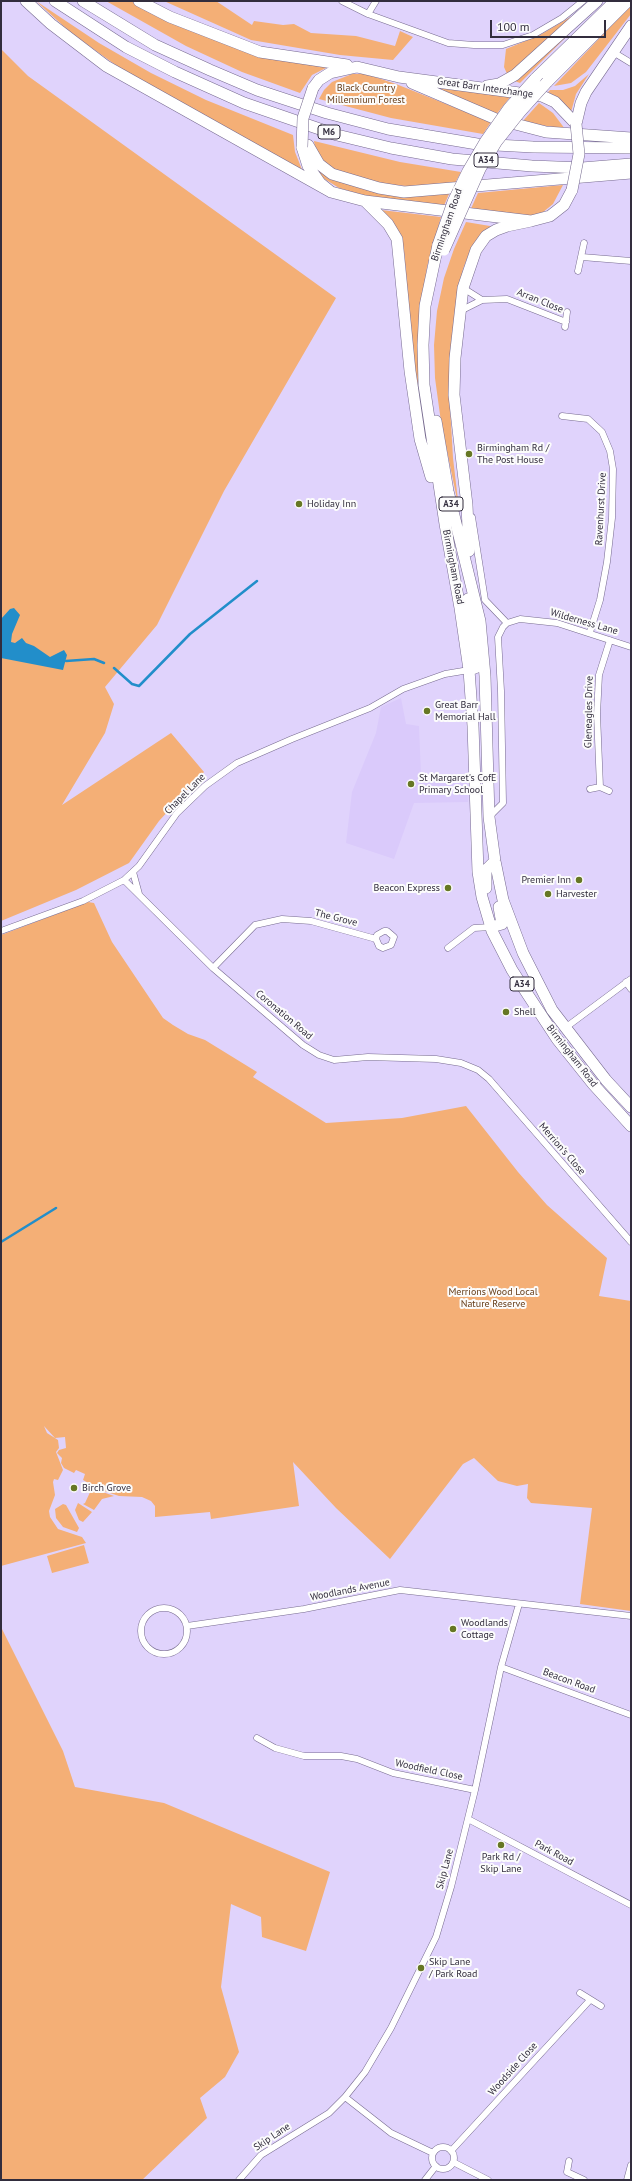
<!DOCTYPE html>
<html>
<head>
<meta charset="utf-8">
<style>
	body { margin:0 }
	#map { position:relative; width:632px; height:2181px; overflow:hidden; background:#e0d3fc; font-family:"PT Sans",sans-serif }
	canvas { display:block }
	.frame { position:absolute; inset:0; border:2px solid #322d3d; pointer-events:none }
	.scale { position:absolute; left:490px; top:20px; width:116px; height:18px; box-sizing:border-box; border:2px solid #322d3d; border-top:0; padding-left:5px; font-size:12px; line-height:14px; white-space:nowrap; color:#322d3d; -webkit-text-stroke:3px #fcfcfc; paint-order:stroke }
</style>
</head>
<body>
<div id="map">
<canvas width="632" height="2181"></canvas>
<div class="frame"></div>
<div class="scale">100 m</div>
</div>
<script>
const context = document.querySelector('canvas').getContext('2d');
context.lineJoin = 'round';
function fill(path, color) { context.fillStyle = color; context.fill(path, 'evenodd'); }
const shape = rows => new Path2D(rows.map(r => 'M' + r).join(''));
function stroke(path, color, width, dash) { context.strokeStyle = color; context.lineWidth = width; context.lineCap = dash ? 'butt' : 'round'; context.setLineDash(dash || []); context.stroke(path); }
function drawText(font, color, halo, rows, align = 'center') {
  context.font = font + ' "PT Sans",sans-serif'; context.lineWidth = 4; context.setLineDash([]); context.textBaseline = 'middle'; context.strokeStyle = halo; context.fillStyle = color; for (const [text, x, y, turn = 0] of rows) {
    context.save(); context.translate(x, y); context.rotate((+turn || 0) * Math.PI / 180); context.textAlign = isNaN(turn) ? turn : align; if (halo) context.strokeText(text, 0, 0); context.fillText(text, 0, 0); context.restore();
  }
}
fill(shape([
	[401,698,406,724,419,726,421,775,467,777,468,802,414,803,394,859,346,843,352,792,376,733,381,707]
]), '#dacafb');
fill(shape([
	[36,1,99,43,151,73,206,100,293,135,295,152,303,172,117,66,70,32],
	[106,1,131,1,189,28,328,67,312,75,300,93,242,72,186,46],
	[164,1,216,1,252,25,254,21,283,25,294,24,311,33,356,36,395,46,400,31,413,37,393,60,340,55,251,40],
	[602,1,520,83,512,80],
	[631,5,631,14,586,72,571,83,554,86],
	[572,16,508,76,504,67,506,49,540,35],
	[1,49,28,76,336,298,224,491,157,625,105,687,114,704,105,733,62,805,171,733,204,772,159,821,129,863,76,890,1,921],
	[352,74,366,74,396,84,491,122,483,134,391,118,319,99,324,90,332,82],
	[589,74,576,94,571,112,560,100,548,92,550,90,563,90,575,86],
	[411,81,511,96,495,116],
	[539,103,553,113,565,129,522,122],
	[314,141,400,162,461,172,454,185,418,187,384,184,338,173,324,164,315,148],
	[310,164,406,196,449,194,443,208,374,199,339,188,323,178],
	[563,185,553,204,542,213,531,217,469,213,478,193],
	[381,210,441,217,427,267,424,292,421,409,417,400,404,251,402,243],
	[466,222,496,227,471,250,468,256,463,269,457,302,450,406,453,458,459,509,441,422,435,378,434,345,437,311,444,278,454,249],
	[88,902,94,903,112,942,163,1018,173,1025,188,1034,205,1040,257,1072,253,1077,326,1123,402,1118,466,1106,518,1172,547,1205,607,1258,599,1296,631,1301,631,1611,580,1604,592,1508,531,1503,527,1498,528,1484,517,1486,498,1481,474,1458,463,1464,390,1559,336,1508,293,1462,299,1506,211,1519,210,1512,155,1517,155,1506,151,1501,142,1497,119,1496,101,1490,83,1480,85,1474,76,1470,74,1473,64,1468,61,1463,62,1458,57,1453,59,1450,66,1448,65,1437,55,1438,44,1426,47,1433,58,1440,59,1448,56,1452,63,1470,58,1480,54,1479,53,1482,55,1495,49,1511,50,1517,58,1529,82,1537,86,1543,1,1566,1,935],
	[92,1488,100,1491,114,1496,102,1499,94,1510,83,1504,85,1503],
	[78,1503,92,1512,83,1522,79,1520,75,1510],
	[63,1504,66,1505,79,1528,77,1532,63,1527,56,1518,55,1509],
	[84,1545,89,1563,52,1573,47,1556],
	[1,1627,63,1751,75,1787,164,1803,330,1872,306,1951,262,1937,261,1917,231,1904,221,1987,239,2052,225,2077,200,2098,207,2118,142,2180,1,2180]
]), '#f4af76');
fill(shape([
	[14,608,20,615,12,634,11,642,15,643,22,638,26,643,34,646,50,657,64,650,67,655,63,670,1,658,1,619,10,609]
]), '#228eca');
stroke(shape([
	[66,661,94,659,104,663],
	[114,668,132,684,139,686,190,634,257,581],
	[1,1242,56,1208]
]), '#228eca', 2.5);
const street = shape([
	[342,1,368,14,448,43,474,45,503,45,533,35,562,18,583,1],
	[368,14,376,1],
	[613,52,631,63],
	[582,257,631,261],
	[578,271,584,243],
	[463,288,482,300],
	[460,311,482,300,507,299,566,322],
	[565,327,567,312],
	[562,416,588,419,602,432,610,451,613,469,612,518,607,562,600,600,590,632],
	[472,517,485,600,507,623],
	[600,787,597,714,599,675,610,640],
	[590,789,600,787,609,791],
	[489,817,503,803,501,691,498,637,503,627,507,623,520,619,557,623,631,647],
	[133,872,139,894],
	[124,880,213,968,303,1045,319,1055,334,1060,368,1057,436,1059,461,1063,478,1070,489,1079,631,1242],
	[1,931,83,901,124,880,139,866,177,813,205,786,237,763,292,739,370,708,403,689,445,674,469,670],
	[448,948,474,928,491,927],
	[213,968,255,925,282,919,311,921,376,939,379,946,383,948,391,945,394,937,387,931,384,931,377,935,376,939],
	[626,982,631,989],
	[565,1028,631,979],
	'141 1631a23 23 0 1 1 46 0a23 23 0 1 1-46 0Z',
	[187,1626,304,1609,400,1590,631,1616],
	[501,1667,631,1715],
	[257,1738,275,1748,304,1756,341,1756,357,1759,393,1773,475,1790],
	[468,1819,631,1905],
	[580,1993,601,2006],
	[345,2097,391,2133,433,2153],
	'432 2158a11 11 0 1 1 22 0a11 11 0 1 1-22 0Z',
	[451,2151,590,2000],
	[569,2161,567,2172,584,2180],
	[453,2162,488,2180],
	[239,2180,261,2155,329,2113,345,2097,365,2072,391,2028,436,1937,451,1887,475,1790,501,1667,519,1604],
	[425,2180,436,2166],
	[627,2180,631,2165]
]);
const highway = shape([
	[26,1,51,24,106,66,331,192],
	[55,1,126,47,175,72,244,103,337,135,391,148,452,159,532,166,582,168,631,164],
	[83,1,155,45,210,70,257,90,327,113,388,129,477,144,533,147,631,148],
	[139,1,170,17,260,52,347,65],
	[535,79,615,1],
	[547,82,628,1],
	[412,83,496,119,546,132,631,138],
	[487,86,499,84,515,75,597,1],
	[313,88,319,80,330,73,357,67,399,77,542,96,555,102,576,124],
	[576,124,581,103,586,92,631,26],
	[308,145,319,164,332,174,379,188,404,192,631,173],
	[302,147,308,166,320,183,331,192,365,201,531,221,550,216,564,205,572,190],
	[365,201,388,224,397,239,410,371,420,439,431,477],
	[438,245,425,306,423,345,424,385,445,524,460,608,469,670,473,726,478,872,482,897,492,931,512,970,528,995,557,1039,593,1084,631,1126],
	[436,421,448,491,480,621,485,676,489,817,495,861,503,900,523,953,552,1010,606,1080,631,1107],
	[469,551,467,505,454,395,455,358,463,288,476,250,486,236,496,230,507,226,531,221],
	[468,599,478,661,475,668,469,670],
	[486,888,486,870,495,861],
	[491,927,502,924,499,907]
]);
stroke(street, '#776b90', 7);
stroke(highway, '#776b90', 12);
stroke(street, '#fff', 6);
stroke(highway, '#fff', 11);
const highwayBridge = shape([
	[302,147,303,118,313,88],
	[572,190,579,154,576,124],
	[438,245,453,202,468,171,485,142,509,108,535,79],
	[444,250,480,169,497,141,520,112,547,82]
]);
stroke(highwayBridge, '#776b90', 12, []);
stroke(highwayBridge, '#fff', 11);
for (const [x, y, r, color] of [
	[469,454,4,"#667724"],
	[299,504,4,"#667724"],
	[427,711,4,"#667724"],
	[411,784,4,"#667724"],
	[579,880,4,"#667724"],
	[448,888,4,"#667724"],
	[548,894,4,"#667724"],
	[506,1012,4,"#667724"],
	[74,1488,4,"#667724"],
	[453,1629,4,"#667724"],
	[501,1845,4,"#667724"],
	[421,1968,4,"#667724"]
]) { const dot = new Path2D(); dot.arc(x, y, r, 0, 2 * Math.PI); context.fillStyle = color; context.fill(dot); stroke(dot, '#fcfcfc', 1.5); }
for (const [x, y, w] of [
	[329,132,22],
	[486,160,24],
	[451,504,24],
	[522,984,24]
]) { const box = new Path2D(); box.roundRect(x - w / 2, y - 7, w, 14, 3); context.fillStyle = '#fcfcfc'; context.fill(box); stroke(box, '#322d3d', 1); }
drawText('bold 9px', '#322d3d', null, [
	["M6",329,132],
	["A34",486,160],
	["A34",451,504],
	["A34",522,984]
]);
drawText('10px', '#663d18', '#fcfcfc', [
	["Black Country",366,88],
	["Millennium Forest",366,100],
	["Merrions Wood Local",493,1292],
	["Nature Reserve",493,1304]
]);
drawText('10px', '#322d3d', '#fcfcfc', [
	["Great Barr Interchange",485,88,8],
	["Birmingham Road",447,225,-71],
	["Arran Close",540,301,22],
	["Ravenhurst Drive",601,509,-87],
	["Birmingham Road",453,567,79],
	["Wilderness Lane",584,622,16],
	["Gleneagles Drive",589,712,-89],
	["Chapel Lane",185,794,-45],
	["The Grove",336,918,14],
	["Coronation Road",284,1015,40],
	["Birmingham Road",572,1056,52],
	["Merrion's Close",562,1149,49],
	["Woodlands Avenue",350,1590,-11],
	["Beacon Road",569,1681,20],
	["Woodfield Close",429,1770,12],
	["Park Road",554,1853,28],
	["Skip Lane",445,1869,-75],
	["Woodside Close",513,2069,-48],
	["Skip Lane",272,2137,-34]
]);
drawText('10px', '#322d3d', '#fcfcfc', [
	["Birmingham Rd /",477,448],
	["The Post House",477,460],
	["Holiday Inn",307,504],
	["Great Barr",435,705],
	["Memorial Hall",435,717],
	["St Margaret's CofE",419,778],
	["Primary School",419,790],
	["Premier Inn",571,880,"right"],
	["Beacon Express",440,888,"right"],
	["Harvester",556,894],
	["Shell",514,1012],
	["Birch Grove",82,1488],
	["Woodlands",461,1623],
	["Cottage",461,1635],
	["Park Rd /",501,1857,"center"],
	["Skip Lane",501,1869,"center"],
	["Skip Lane",429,1962],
	["/ Park Road",429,1974]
], 'left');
</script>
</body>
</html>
